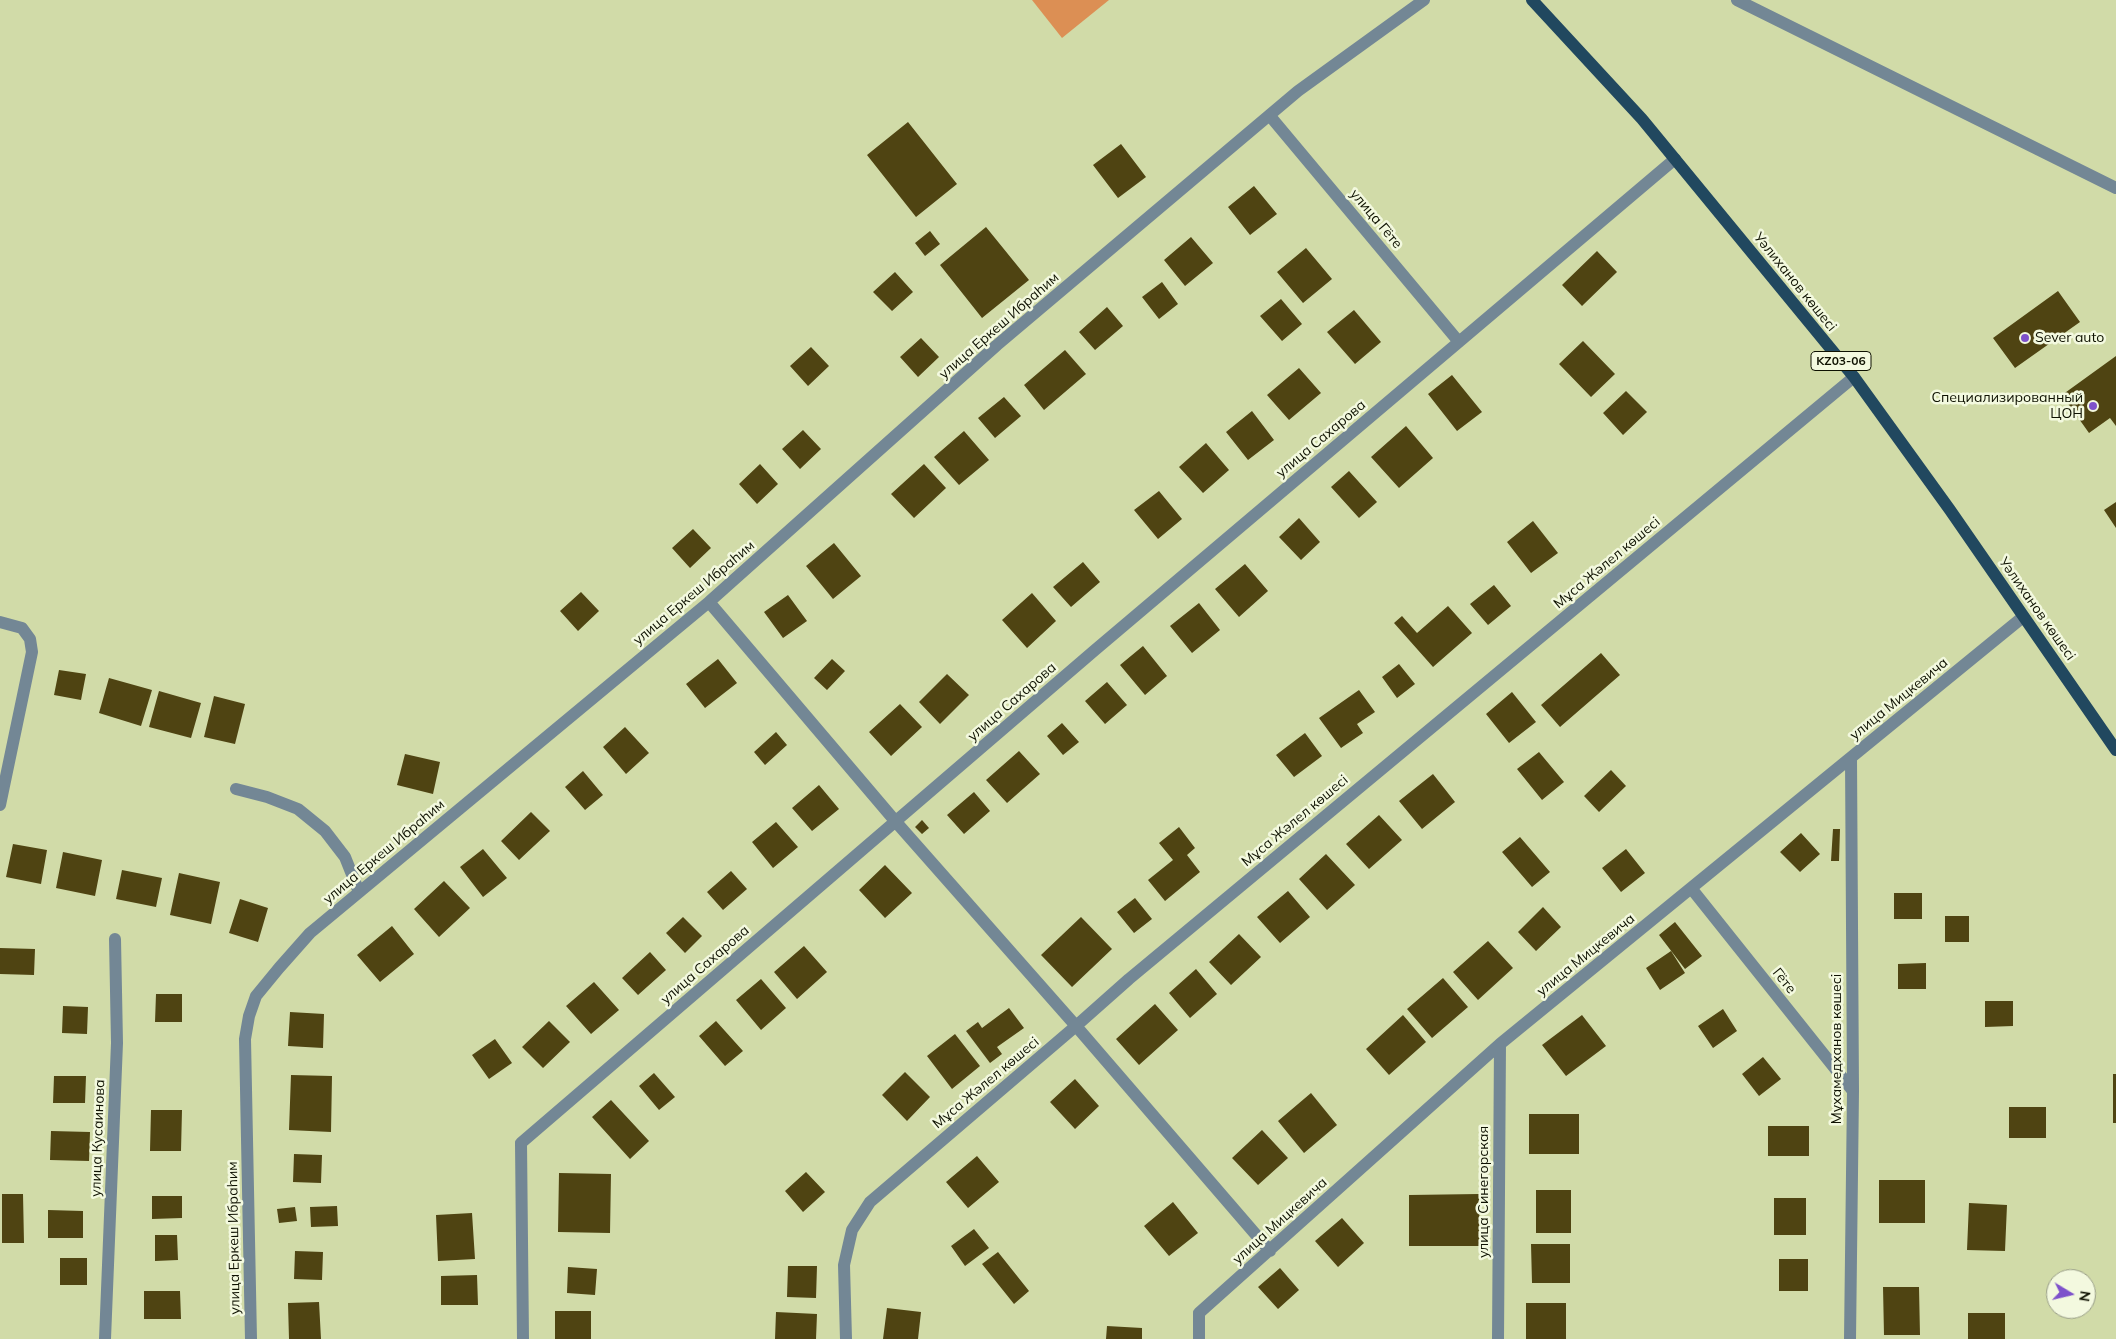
<!DOCTYPE html>
<html>
<head>
<meta charset="utf-8">
<style>
	body { margin:0 }
	#map { position:relative; width:2116px; height:1339px; overflow:hidden; background:#d1dba8; font-family:Mulish,sans-serif }
	canvas { display:block }
	.north { position:absolute; left:2046px; top:1269px; width:50px; height:50px; box-sizing:border-box; background:#f3f9df; border:1px solid #979c86; border-radius:50%; rotate:99deg; font-size:14px; font-weight:700; line-height:20px; text-align:center; color:#0e1101 }
	.north::after { content:''; display:block; margin:auto; width:18px; height:22px; background:#7e52cb; clip-path:polygon(50% 0,100% 100%,50% 72%,0 100%) }
</style>
</head>
<body>
<div id="map">
<canvas width="2116" height="1339"></canvas>
<div class="north">N</div>
</div>
<script>
const context = document.querySelector('canvas').getContext('2d');
context.lineJoin = 'round';
function fill(path, color) { context.fillStyle = color; context.fill(path, 'evenodd'); }
const shape = rows => new Path2D(rows.map(r => 'M' + r).join(''));
function stroke(path, color, width, dash) { context.strokeStyle = color; context.lineWidth = width; context.lineCap = dash ? 'butt' : 'round'; context.setLineDash(dash || []); context.stroke(path); }
function drawText(font, color, halo, rows, align = 'center') {
  context.font = font + ' Mulish,sans-serif'; context.lineWidth = 5; context.setLineDash([]); context.textBaseline = 'middle'; context.strokeStyle = halo; context.fillStyle = color; for (const [text, x, y, turn = 0] of rows) {
    context.save(); context.translate(x, y); context.rotate((+turn || 0) * Math.PI / 180); context.textAlign = isNaN(turn) ? turn : align; if (halo) context.strokeText(text, 0, 0); context.fillText(text, 0, 0); context.restore();
  }
}
fill(shape([
	[1032,0,1109,0,1062,38]
]), '#dc8f54');
fill(shape([
	[908,122,957,184,916,217,867,155],
	[1121,144,1146,177,1118,198,1093,165],
	[1254,186,1277,214,1250,235,1228,207],
	[986,227,1029,280,982,318,940,265],
	[930,231,940,244,925,256,915,243],
	[1191,237,1213,263,1185,286,1164,260],
	[1306,248,1332,279,1303,303,1277,272],
	[1597,251,1617,272,1582,306,1562,285],
	[895,272,913,292,892,311,873,292],
	[1162,282,1178,304,1159,319,1142,297],
	[2058,291,2080,322,2015,368,1993,338],
	[1281,299,1302,324,1282,341,1260,316],
	[1107,307,1123,326,1095,350,1079,332],
	[1354,310,1381,342,1355,364,1327,332],
	[921,338,939,357,918,377,900,357],
	[1583,341,1615,374,1591,397,1559,364],
	[811,347,829,366,808,386,790,366],
	[1065,350,1086,374,1044,410,1024,385],
	[2116,356,2116,426,2110,418,2089,433,2062,395],
	[1299,368,1321,393,1289,420,1267,395],
	[1452,375,1482,412,1457,431,1428,394],
	[1626,391,1647,412,1623,435,1603,413],
	[1004,397,1021,416,995,438,978,418],
	[1252,411,1274,440,1248,460,1226,432],
	[1406,426,1433,458,1399,488,1371,457],
	[803,430,821,449,800,469,782,449],
	[964,431,989,460,959,485,934,457],
	[1206,443,1229,470,1203,493,1179,467],
	[760,464,778,484,757,504,739,484],
	[924,464,946,488,914,518,891,494],
	[1349,471,1377,502,1359,518,1331,487],
	[1159,491,1182,519,1158,539,1134,510],
	[2116,502,2116,528,2104,510],
	[1299,518,1320,542,1301,560,1279,537],
	[1533,521,1558,553,1531,573,1507,542],
	[693,529,711,548,690,568,672,548],
	[834,543,861,576,833,599,806,566],
	[1083,562,1100,582,1071,607,1053,587],
	[1245,564,1268,591,1239,617,1215,589],
	[1494,585,1511,606,1488,625,1470,604],
	[581,592,599,611,578,631,560,611],
	[1032,593,1056,621,1027,648,1002,620],
	[788,595,807,621,783,638,764,612],
	[1199,603,1220,630,1192,653,1170,626],
	[1448,606,1472,633,1433,667,1394,623,1402,616,1417,633],
	[1143,646,1167,676,1145,695,1120,665],
	[1601,653,1620,675,1560,727,1541,705],
	[718,659,737,683,705,708,686,684],
	[832,659,845,671,827,690,814,678],
	[1399,664,1415,684,1397,698,1382,677],
	[59,670,86,674,81,700,54,695],
	[947,674,969,695,940,724,919,702],
	[109,678,152,690,141,726,99,713],
	[1107,682,1127,705,1105,724,1085,701],
	[1359,690,1375,712,1357,724,1363,733,1341,748,1319,718],
	[159,691,201,703,191,738,149,727],
	[1512,692,1536,722,1509,743,1486,714],
	[214,696,245,704,235,744,204,737],
	[900,704,922,727,891,756,869,732],
	[1062,723,1079,742,1063,755,1047,736],
	[625,727,649,753,626,774,603,747],
	[776,732,787,745,765,765,754,752],
	[1305,733,1322,756,1294,777,1276,755],
	[1019,751,1040,774,1007,803,986,780],
	[1539,752,1564,782,1542,800,1517,769],
	[405,754,440,762,433,794,397,785],
	[1611,770,1626,786,1599,812,1584,796],
	[583,771,603,795,585,810,565,787],
	[1433,774,1455,802,1422,829,1399,801],
	[819,785,839,809,812,831,792,808],
	[974,792,990,811,964,834,947,815],
	[531,812,550,831,519,860,501,841],
	[1379,815,1402,840,1369,869,1346,844],
	[922,820,929,828,922,834,915,827],
	[776,822,798,847,773,868,752,842],
	[1179,827,1195,848,1187,855,1200,872,1165,901,1148,880,1173,860,1159,843],
	[1833,829,1840,829,1839,861,1831,861],
	[1801,833,1820,854,1800,872,1780,852],
	[1520,837,1550,872,1532,887,1502,852],
	[13,844,47,850,41,884,6,877],
	[483,849,507,878,483,897,460,867],
	[1626,849,1645,873,1621,892,1602,868],
	[63,852,102,860,95,896,56,888],
	[1326,854,1355,885,1327,910,1299,879],
	[885,865,912,893,885,918,859,890],
	[122,870,162,878,156,907,116,899],
	[731,871,747,889,723,910,707,892],
	[179,873,220,882,211,924,170,915],
	[444,881,470,908,439,937,414,909],
	[1288,891,1310,917,1280,943,1257,917],
	[1894,893,1922,893,1922,919,1894,919],
	[1135,898,1152,919,1134,933,1117,912],
	[240,899,268,908,258,942,229,933],
	[1543,907,1561,927,1536,951,1518,932],
	[1945,916,1969,916,1969,942,1945,942],
	[683,917,702,936,685,953,666,933],
	[1081,917,1112,949,1072,987,1041,955],
	[1675,922,1702,956,1685,969,1659,935],
	[392,926,414,954,380,982,357,955],
	[1239,934,1261,957,1231,985,1209,962],
	[1488,941,1513,968,1478,1000,1453,972],
	[804,946,827,972,797,999,774,972],
	[0,948,35,949,34,975,0,974],
	[1671,951,1685,973,1660,990,1646,968],
	[650,952,666,970,638,995,622,978],
	[1926,963,1926,989,1898,989,1898,964],
	[1196,969,1217,994,1190,1018,1169,993],
	[1443,978,1468,1007,1432,1038,1407,1009],
	[761,979,786,1008,761,1030,736,1000],
	[594,982,619,1010,591,1034,566,1006],
	[156,994,182,994,182,1022,155,1022],
	[1985,1001,2013,1001,2013,1026,1985,1027],
	[1155,1004,1178,1030,1139,1065,1116,1039],
	[63,1006,88,1007,87,1034,62,1033],
	[1009,1008,1024,1028,997,1047,1002,1054,990,1063,966,1031,978,1022,982,1028],
	[1723,1009,1737,1031,1713,1048,1698,1026],
	[290,1012,324,1014,323,1048,288,1046],
	[1403,1015,1426,1042,1389,1075,1366,1049],
	[1582,1015,1606,1046,1566,1076,1542,1045],
	[549,1021,570,1042,543,1068,522,1047],
	[716,1021,743,1051,725,1066,699,1036],
	[955,1034,980,1066,952,1089,927,1056],
	[495,1039,512,1063,489,1079,472,1055],
	[1763,1057,1781,1079,1759,1096,1742,1074],
	[905,1072,930,1097,907,1121,882,1095],
	[654,1073,675,1097,659,1110,639,1086],
	[2113,1074,2116,1074,2116,1123,2113,1123],
	[291,1075,332,1076,331,1132,289,1130],
	[54,1076,86,1076,85,1103,53,1103],
	[1075,1079,1099,1106,1075,1129,1050,1102],
	[1311,1093,1337,1125,1304,1153,1278,1121],
	[611,1100,649,1141,630,1159,592,1117],
	[2009,1107,2046,1107,2046,1138,2009,1138],
	[151,1110,182,1110,181,1151,150,1151],
	[1529,1114,1579,1114,1579,1154,1529,1154],
	[1768,1126,1809,1126,1809,1156,1768,1156],
	[1262,1130,1288,1158,1258,1185,1232,1158],
	[51,1131,90,1132,89,1161,50,1160],
	[294,1154,322,1155,321,1183,293,1182],
	[977,1156,999,1182,968,1208,946,1182],
	[806,1172,825,1192,803,1212,785,1191],
	[559,1173,611,1174,610,1233,558,1232],
	[1879,1180,1925,1180,1925,1223,1879,1223],
	[1536,1190,1571,1190,1571,1233,1536,1233],
	[2,1194,23,1194,24,1243,2,1243],
	[1479,1194,1480,1246,1409,1246,1409,1195],
	[152,1196,182,1196,182,1218,152,1219],
	[1774,1198,1806,1198,1806,1235,1774,1235],
	[1173,1202,1198,1233,1169,1256,1144,1226],
	[1969,1203,2007,1205,2005,1251,1967,1250],
	[337,1206,338,1226,311,1227,310,1207],
	[295,1207,297,1221,279,1223,277,1209],
	[48,1210,83,1211,83,1238,48,1238],
	[472,1213,475,1259,438,1261,436,1215],
	[1342,1218,1364,1243,1338,1267,1315,1241],
	[974,1229,989,1248,965,1266,951,1246],
	[155,1235,177,1235,178,1260,155,1261],
	[1531,1244,1570,1244,1570,1283,1532,1283],
	[295,1251,323,1252,322,1280,294,1279],
	[998,1252,1029,1291,1014,1304,982,1264],
	[60,1258,87,1258,87,1285,60,1285],
	[1779,1259,1808,1259,1808,1291,1779,1291],
	[788,1266,817,1266,816,1298,787,1297],
	[568,1267,597,1269,595,1295,567,1293],
	[1280,1268,1299,1290,1278,1309,1258,1287],
	[477,1275,478,1305,441,1305,441,1276],
	[1883,1287,1919,1287,1920,1335,1884,1335],
	[144,1291,180,1291,181,1319,144,1319],
	[319,1302,321,1339,289,1339,288,1303],
	[1526,1303,1566,1303,1566,1339,1526,1339],
	[887,1308,921,1312,918,1339,883,1339],
	[555,1311,591,1311,591,1339,555,1339],
	[776,1312,817,1314,816,1339,775,1339],
	[1968,1313,2005,1313,2005,1339,1968,1339],
	[1107,1326,1142,1328,1142,1339,1106,1339]
]), '#4f4412');
stroke(shape([
	[1737,0,2116,188],
	[1270,116,1459,342],
	[709,602,896,822,1076,1026,1270,1251],
	[0,622,22,628,30,639,32,652,0,805],
	[236,789,267,797,298,809,325,831,345,857,359,892],
	[1691,888,1853,1091],
	[105,1339,117,1043,115,939],
	[251,1339,245,1039,249,1016,256,996,279,968,310,933,709,602,997,345,1298,91,1424,0],
	[523,1339,521,1143,1095,650,1675,159],
	[846,1339,844,1265,852,1230,870,1202,1076,1026,1129,979,1854,377],
	[1199,1339,1199,1313,1500,1044,2023,617],
	[1498,1339,1500,1044],
	[1850,1339,1853,1091,1851,758]
]), '#738795', 12);
stroke(shape([
	[1532,0,1642,119,1854,377,1950,510,2116,750]
]), '#21485f', 12);
for (const [x, y, r, color] of [
	[2025,338,5,"#7e52cb"],
	[2093,406,5,"#7e52cb"]
]) { const dot = new Path2D(); dot.arc(x, y, r, 0, 2 * Math.PI); context.fillStyle = color; context.fill(dot); stroke(dot, '#f3f9df', 2); }
for (const [x, y, w] of [
	[1841,361,60]
]) { const box = new Path2D(); box.roundRect(x - w / 2, y - 9.5, w, 19, 4); context.fillStyle = '#f3f9df'; context.fill(box); stroke(box, '#0e1101', 1); }
drawText('bold 12px', '#0e1101', null, [
	["KZ03-06",1841,361]
]);
drawText('14px', '#0e1101', '#f3f9df', [
	["улица Гёте",1376,219,50],
	["Уәлиханов көшесі",1795,282,51],
	["улица Еркеш Ибраһим",999,326,-41],
	["улица Сахарова",1321,439,-40],
	["Мұса Жәлел көшесі",1607,563,-40],
	["улица Еркеш Ибраһим",694,593,-40],
	["Уәлиханов көшесі",2037,609,55],
	["улица Мицкевича",1899,699,-39],
	["улица Сахарова",1012,702,-41],
	["Мұса Жәлел көшесі",1295,821,-40],
	["улица Еркеш Ибраһим",384,852,-40],
	["улица Мицкевича",1586,955,-39],
	["улица Сахарова",705,965,-41],
	["Гёте",1784,981,51],
	["Мұхамедханов көшесі",1837,1049,-90],
	["Мұса Жәлел көшесі",986,1083,-40],
	["улица Кусаинова",98,1138,-88],
	["улица Синегорская",1484,1192,-90],
	["улица Мицкевича",1280,1221,-42],
	["улица Еркеш Ибраһим",234,1238,-91]
]);
drawText('14px', '#0e1101', '#f3f9df', [
	["Sever auto",2035,338],
	["Специализированный",2083,398,"right"],
	["ЦОН",2083,414,"right"]
], 'left');
</script>
</body>
</html>
